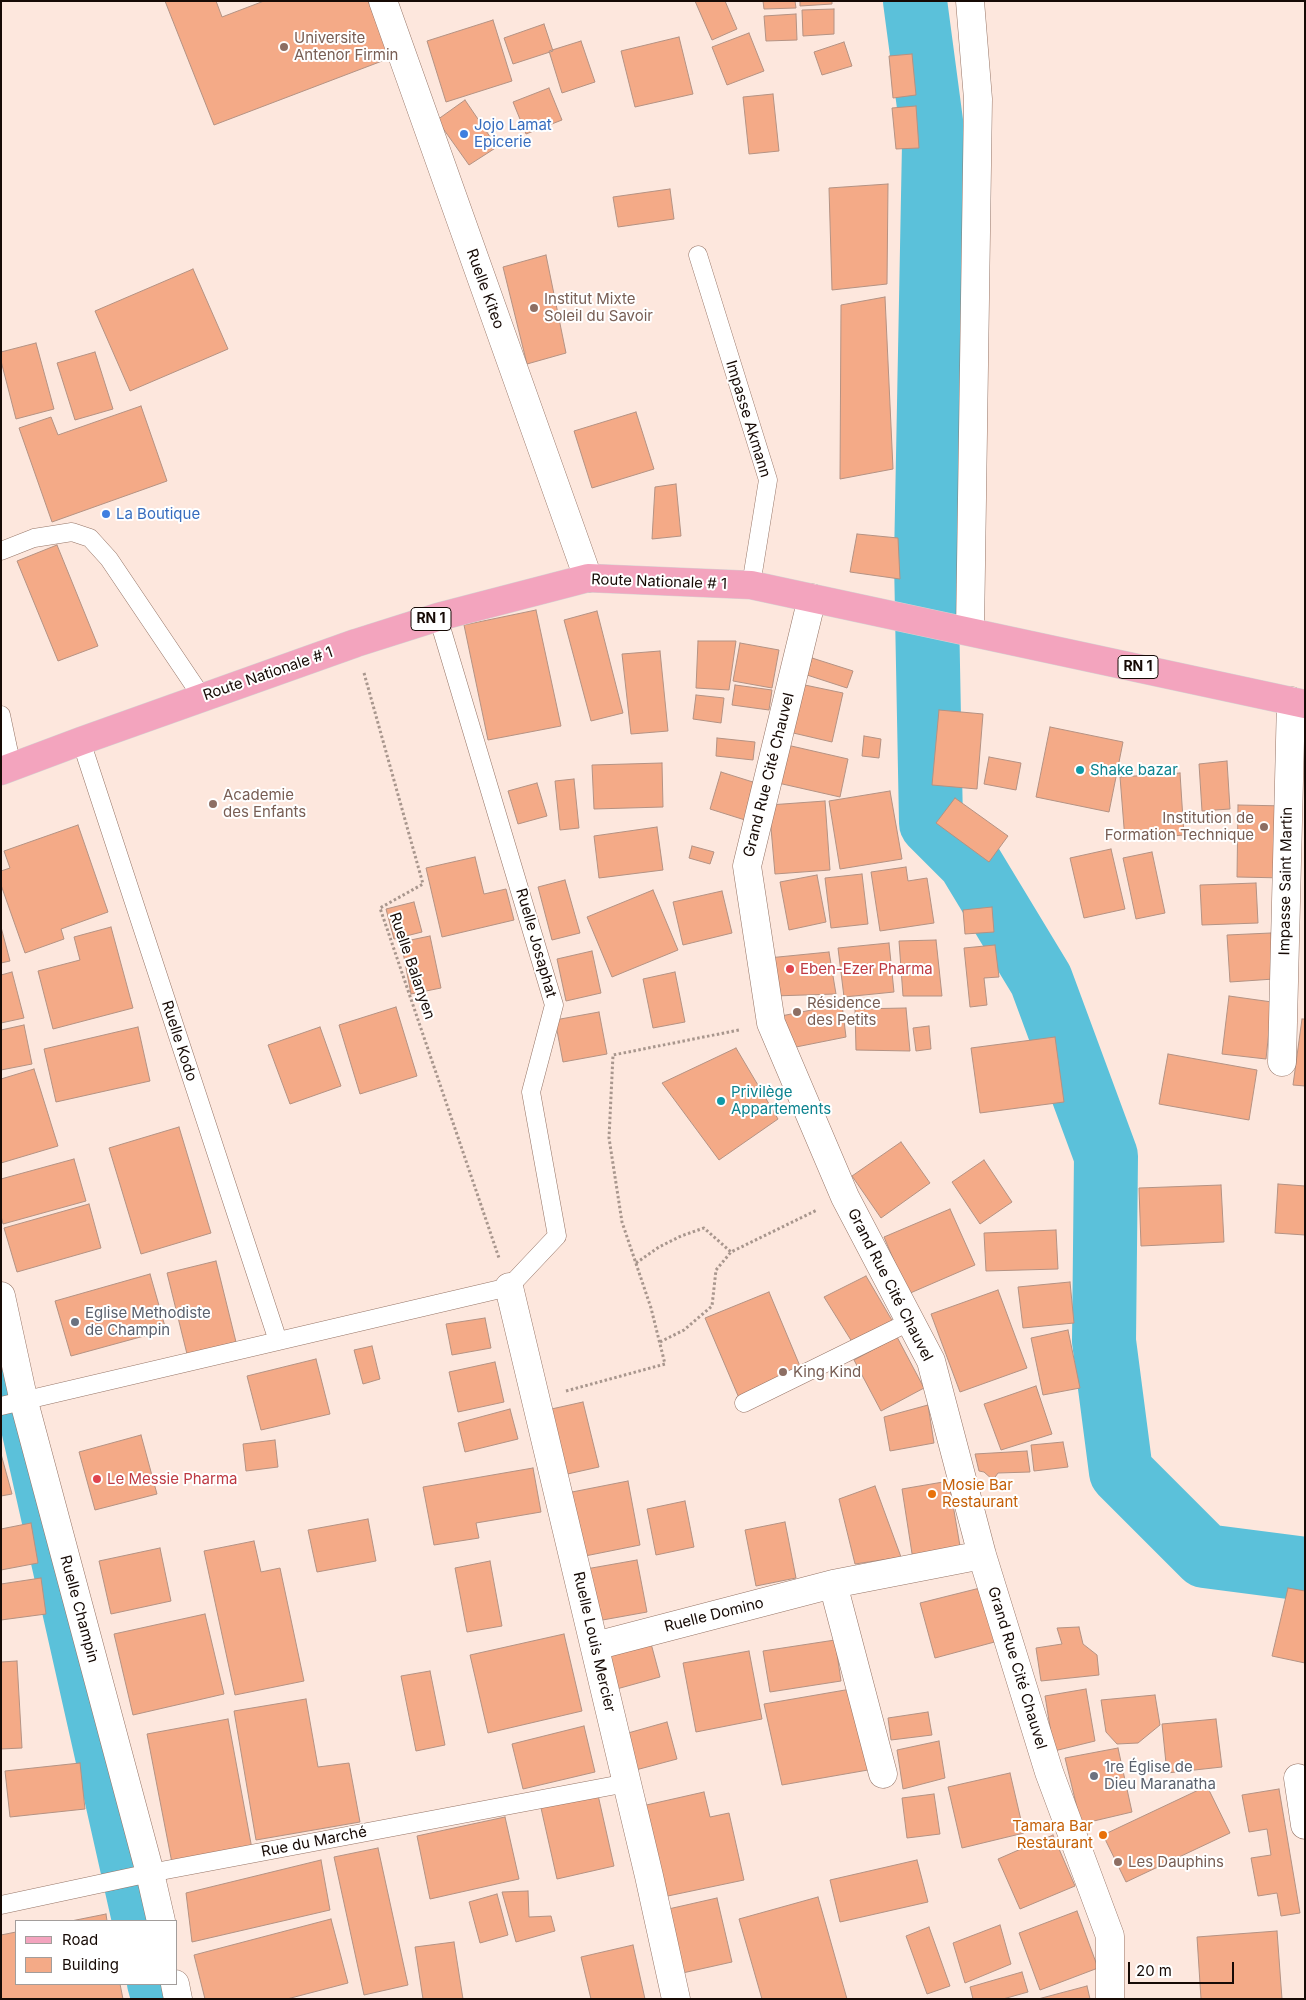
<!DOCTYPE html>
<html>
<head>
<meta charset="utf-8">
<style>
	body { margin:0 }
	#map { position:relative; width:1306px; height:2000px; overflow:hidden; background:#fde7dd; font-family:Inter,sans-serif }
	canvas { display:block }
	.frame { position:absolute; inset:0; border:2px solid #160a05; pointer-events:none }
	.legend { position:absolute; left:15px; top:1920px; width:162px; height:65px; box-sizing:border-box; background:#fff; border:1px solid #a29d9b; margin:0; padding:6px 9px; list-style:none; font-size:15px; color:#160a05 }
	.legend li { display:flex; align-items:center; gap:10px; height:25px }
	.legend b { width:25px; border:1px solid #a29d9b }
	.scale { position:absolute; left:1128px; top:1962px; width:106px; height:22px; box-sizing:border-box; border:2px solid #160a05; border-top:0; padding-left:6px; font-size:15px; line-height:18px; white-space:nowrap; color:#160a05; -webkit-text-stroke:4px #fff; paint-order:stroke }
</style>
</head>
<body>
<div id="map">
<canvas width="1306" height="2000"></canvas>
<div class="frame"></div>
<ul class="legend">
<li><b style="height:6px;background:#f3a4be"></b>Road</li>
<li><b style="height:14px;background:#f4aa87"></b>Building</li>
</ul>
<div class="scale">20 m</div>
</div>
<script>
const context = document.querySelector('canvas').getContext('2d');
context.lineJoin = 'round';
const shape = rows => new Path2D(rows.map(r => 'M' + r).join(''));
function stroke(path, color, width, dash) { context.strokeStyle = color; context.lineWidth = width; context.lineCap = dash ? 'butt' : 'round'; context.setLineDash(dash || []); context.stroke(path); }
function fill(path, color) { context.fillStyle = color; context.fill(path, 'evenodd'); }
function drawText(font, color, halo, rows, align = 'center') {
  context.font = font + ' Inter,sans-serif'; context.lineWidth = 4; context.setLineDash([]); context.textBaseline = 'middle'; context.strokeStyle = halo; context.fillStyle = color; for (const [text, x, y, turn = 0] of rows) {
    context.save(); context.translate(x, y); context.rotate((+turn || 0) * Math.PI / 180); context.textAlign = isNaN(turn) ? turn : align; if (halo) context.strokeText(text, 0, 0); context.fillText(text, 0, 0); context.restore();
  }
}
stroke(shape([
	[1,1370,19,1424,131,1921],
	[146,1984,150,1999]
]), '#5bc1da', 38);
stroke(shape([
	[915,1,934,144,926,560,931,823,969,861,1041,980,1106,1156,1104,1341,1121,1472,1205,1556,1305,1569]
]), '#5bc1da', 64);
const building = shape([
	[165,1,216,1,222,17,264,1,368,1,390,58,214,125,165,1],
	[695,1,725,1,737,29,712,40,695,1],
	[763,1,795,1,796,8,764,9,763,1],
	[800,1,832,1,832,4,800,6,800,1],
	[834,9,834,34,803,36,802,10,834,9],
	[796,14,797,40,766,41,764,16,796,14],
	[493,20,512,81,446,102,427,41,493,20],
	[544,24,553,51,513,64,504,38,544,24],
	[749,33,764,71,727,85,712,47,749,33],
	[679,37,693,94,635,107,621,51,679,37],
	[581,41,595,82,562,93,549,51,581,41],
	[844,42,852,66,822,75,814,52,844,42],
	[912,54,916,95,893,98,889,56,912,54],
	[549,88,562,120,526,134,513,102,549,88],
	[773,94,779,151,749,154,743,97,773,94],
	[465,100,497,147,469,165,437,120,465,100],
	[916,106,919,148,896,149,892,108,916,106],
	[888,184,887,284,832,290,829,188,888,184],
	[670,189,674,219,618,227,613,197,670,189],
	[546,255,566,353,527,364,503,267,546,255],
	[193,269,228,349,130,391,95,311,193,269],
	[885,297,893,469,840,479,841,305,885,297],
	[36,343,54,409,16,419,1,361,1,352,36,343],
	[95,352,113,409,75,420,57,363,95,352],
	[141,406,167,481,52,522,19,428,51,417,58,435,141,406],
	[636,412,654,469,592,488,574,431,636,412],
	[676,484,681,536,652,539,655,487,676,484],
	[857,534,898,538,900,579,850,572,857,534],
	[57,545,98,646,58,661,17,561,57,545],
	[536,610,561,726,488,740,464,625,536,610],
	[597,611,623,713,591,721,564,620,597,611],
	[698,641,736,641,729,690,696,688,698,641],
	[740,643,779,650,772,688,733,681,740,643],
	[660,651,668,731,631,734,622,654,660,651],
	[812,658,853,671,847,688,807,675,812,658],
	[800,684,843,693,832,742,789,732,800,684],
	[735,685,772,690,769,710,732,705,735,685],
	[696,695,724,698,721,723,693,719,696,695],
	[939,710,983,714,977,789,932,785,939,710],
	[1050,727,1123,742,1109,812,1036,797,1050,727],
	[864,736,881,739,879,758,862,756,864,736],
	[717,738,755,742,753,760,716,756,717,738],
	[787,745,848,759,840,797,778,783,787,745],
	[989,757,1021,763,1016,790,984,784,989,757],
	[1227,761,1230,809,1202,811,1199,764,1227,761],
	[662,763,663,807,594,809,592,765,662,763],
	[721,772,756,783,745,820,710,809,721,772],
	[1180,773,1184,835,1125,840,1120,777,1180,773],
	[574,779,579,828,560,830,555,781,574,779],
	[537,783,547,816,518,824,508,791,537,783],
	[890,791,902,859,840,869,829,801,890,791],
	[955,798,1008,836,989,862,936,823,955,798],
	[825,801,830,870,775,874,769,805,825,801],
	[1238,805,1286,806,1285,878,1237,877,1238,805],
	[78,825,108,912,61,929,64,939,25,953,1,885,1,871,10,868,4,851,78,825],
	[657,827,663,870,599,878,594,836,657,827],
	[692,846,714,852,710,864,689,858,692,846],
	[1111,849,1125,909,1084,918,1070,858,1111,849],
	[1152,852,1165,913,1136,919,1123,858,1152,852],
	[475,857,484,894,506,889,514,920,442,937,426,868,475,857],
	[906,867,908,881,927,878,934,923,880,931,871,872,906,867],
	[862,874,868,924,831,928,825,878,862,874],
	[817,875,826,922,789,930,780,882,817,875],
	[565,880,580,933,552,940,538,887,565,880],
	[1256,883,1258,923,1202,925,1200,885,1256,883],
	[653,890,678,950,612,977,587,917,653,890],
	[722,891,732,933,683,945,673,902,722,891],
	[414,902,422,932,394,939,386,909,414,902],
	[992,907,994,932,965,934,963,910,992,907],
	[1,927,10,961,1,963,1,927],
	[111,927,133,1008,53,1029,38,971,80,960,74,937,111,927],
	[1271,933,1274,979,1230,982,1227,935,1271,933],
	[430,936,441,988,411,994,401,942,430,936],
	[936,940,942,996,903,996,899,941,936,940],
	[889,943,894,992,844,997,838,948,889,943],
	[995,945,999,977,984,978,987,1005,970,1007,964,948,995,945],
	[592,951,601,993,566,1001,557,959,592,951],
	[829,952,836,994,773,996,768,958,829,952],
	[12,972,24,1018,1,1023,1,975,12,972],
	[675,972,685,1022,653,1028,643,979,675,972],
	[1229,996,1272,1002,1266,1059,1222,1054,1229,996],
	[842,1004,846,1037,791,1048,781,1016,842,1004],
	[396,1007,417,1076,360,1094,339,1025,396,1007],
	[906,1008,910,1051,856,1050,855,1009,906,1008],
	[599,1012,607,1054,563,1062,555,1020,599,1012],
	[1302,1019,1305,1019,1305,1086,1293,1085,1302,1019],
	[24,1025,32,1064,1,1070,1,1030,24,1025],
	[929,1026,931,1049,916,1051,913,1028,929,1026],
	[138,1027,150,1081,56,1102,44,1049,138,1027],
	[320,1027,341,1086,290,1104,268,1045,320,1027],
	[1055,1037,1064,1102,980,1113,971,1048,1055,1037],
	[736,1048,778,1119,719,1160,662,1083,736,1048],
	[1168,1054,1257,1070,1249,1120,1159,1104,1168,1054],
	[34,1069,58,1146,1,1163,1,1079,34,1069],
	[179,1127,211,1233,141,1254,109,1148,179,1127],
	[901,1142,930,1183,881,1218,852,1176,901,1142],
	[74,1159,86,1201,3,1224,1,1216,1,1179,74,1159],
	[984,1160,1012,1202,980,1224,952,1182,984,1160],
	[1278,1184,1305,1186,1305,1235,1275,1233,1278,1184],
	[1221,1185,1224,1242,1141,1246,1139,1188,1221,1185],
	[89,1204,101,1248,17,1272,4,1228,89,1204],
	[950,1209,975,1265,908,1294,884,1237,950,1209],
	[1056,1230,1058,1269,986,1271,984,1233,1056,1230],
	[216,1261,236,1342,187,1354,167,1273,216,1261],
	[150,1274,166,1330,71,1356,55,1301,150,1274],
	[866,1276,893,1322,854,1345,824,1297,866,1276],
	[1070,1282,1074,1323,1023,1328,1018,1287,1070,1282],
	[998,1290,1027,1368,960,1392,931,1314,998,1290],
	[769,1292,802,1371,739,1398,705,1318,769,1292],
	[485,1318,491,1348,452,1355,446,1324,485,1318],
	[1068,1330,1080,1388,1043,1395,1031,1338,1068,1330],
	[897,1337,924,1388,881,1411,854,1360,897,1337],
	[372,1346,380,1379,363,1384,354,1350,372,1346],
	[316,1359,330,1414,261,1430,247,1376,316,1359],
	[495,1362,504,1402,458,1412,449,1372,495,1362],
	[1036,1386,1052,1434,1001,1450,984,1404,1036,1386],
	[583,1402,599,1467,563,1475,547,1410,583,1402],
	[928,1405,934,1443,890,1451,884,1417,928,1405],
	[510,1409,518,1439,465,1452,458,1423,510,1409],
	[141,1435,157,1494,95,1510,79,1452,141,1435],
	[275,1440,278,1467,246,1471,243,1444,275,1440],
	[1063,1442,1068,1467,1034,1471,1031,1445,1063,1442],
	[1027,1451,1030,1472,998,1473,993,1480,984,1472,979,1471,975,1454,1027,1451],
	[1,1454,12,1494,1,1496,1,1454],
	[533,1468,541,1512,476,1523,479,1538,434,1545,423,1487,533,1468],
	[628,1481,640,1545,580,1557,567,1493,628,1481],
	[949,1481,961,1552,913,1560,902,1489,949,1481],
	[875,1486,901,1557,855,1564,839,1499,875,1486],
	[685,1501,694,1547,656,1555,647,1509,685,1501],
	[368,1519,376,1561,317,1572,308,1530,368,1519],
	[785,1522,796,1578,756,1586,745,1530,785,1522],
	[31,1523,38,1563,1,1570,1,1529,31,1523],
	[254,1541,261,1572,280,1568,304,1681,235,1695,204,1551,254,1541],
	[160,1548,171,1601,111,1614,99,1561,160,1548],
	[637,1560,647,1612,597,1621,586,1569,637,1560],
	[490,1561,502,1626,467,1632,455,1568,490,1561],
	[41,1578,46,1614,1,1620,1,1584,41,1578],
	[988,1586,1002,1640,935,1658,920,1603,988,1586],
	[1288,1588,1305,1591,1305,1663,1272,1656,1288,1588],
	[205,1614,224,1694,133,1715,114,1634,205,1614],
	[1079,1627,1083,1644,1097,1655,1099,1675,1041,1681,1036,1648,1062,1644,1057,1628,1079,1627],
	[564,1634,582,1711,488,1733,470,1655,564,1634],
	[649,1636,660,1677,613,1690,601,1649,649,1636],
	[835,1640,841,1681,770,1692,763,1651,835,1640],
	[749,1651,762,1719,696,1732,683,1663,749,1651],
	[17,1661,22,1748,1,1749,1,1662,17,1661],
	[430,1671,445,1745,416,1751,401,1676,430,1671],
	[851,1689,868,1770,782,1785,764,1704,851,1689],
	[1086,1689,1095,1741,1054,1751,1045,1696,1086,1689],
	[1155,1695,1160,1725,1138,1743,1117,1744,1106,1732,1101,1700,1155,1695],
	[306,1699,318,1767,349,1763,360,1822,256,1840,234,1711,306,1699],
	[928,1712,932,1735,891,1740,888,1718,928,1712],
	[228,1719,252,1849,172,1863,147,1734,228,1719],
	[1216,1719,1222,1767,1167,1773,1162,1724,1216,1719],
	[667,1722,677,1759,632,1771,621,1735,667,1722],
	[584,1726,595,1772,523,1789,512,1744,584,1726],
	[939,1741,945,1778,903,1789,897,1750,939,1741],
	[1118,1748,1132,1812,1081,1824,1065,1758,1118,1748],
	[80,1763,85,1809,10,1817,5,1771,80,1763],
	[1010,1773,1024,1833,962,1848,948,1787,1010,1773],
	[1207,1786,1230,1833,1126,1882,1103,1835,1207,1786],
	[1279,1789,1300,1913,1281,1916,1277,1893,1258,1896,1251,1858,1271,1855,1267,1829,1249,1832,1242,1795,1279,1789],
	[704,1792,710,1817,729,1813,744,1880,663,1897,642,1806,704,1792],
	[934,1794,940,1834,907,1838,902,1798,934,1794],
	[598,1795,614,1866,557,1879,541,1808,598,1795],
	[505,1817,519,1879,430,1899,417,1836,505,1817],
	[1053,1835,1075,1886,1020,1909,998,1859,1053,1835],
	[378,1848,408,1985,364,1995,334,1857,378,1848],
	[321,1860,330,1910,192,1942,186,1893,321,1860],
	[917,1860,928,1902,840,1922,830,1880,917,1860],
	[528,1891,529,1917,551,1916,555,1931,516,1942,502,1892,528,1891],
	[497,1894,508,1935,480,1943,469,1902,497,1894],
	[818,1897,847,1999,762,1999,739,1919,818,1897],
	[717,1898,732,1962,678,1974,664,1910,717,1898],
	[1077,1911,1098,1968,1040,1990,1019,1933,1077,1911],
	[106,1914,107,1921,71,1921,106,1914],
	[331,1919,348,1983,287,1999,205,1999,194,1955,331,1919],
	[1000,1925,1011,1964,965,1983,953,1943,1000,1925],
	[929,1927,950,1986,927,1994,906,1936,929,1927],
	[1277,1931,1282,1999,1201,1999,1197,1937,1277,1931],
	[16,1932,16,1984,120,1984,123,1999,1,1999,1,1935,16,1932],
	[454,1942,463,1999,423,1999,415,1947,454,1942],
	[633,1945,645,1999,591,1999,581,1957,633,1945],
	[1022,1972,1028,1992,1003,1999,973,1999,970,1987,1022,1972],
	[1087,1986,1090,1999,1038,1999,1087,1986]
]);
fill(building, '#f4aa87');
stroke(building, '#b49283', 1);
const lane = shape([
	[698,255,768,480,751,585],
	[1,551,34,538,72,532,90,538,109,559,202,697],
	[1,715,12,767],
	[81,741,278,1341],
	[744,1403,911,1321],
	[1,1406,509,1287,557,1236,531,1092,554,1005,438,617],
	[1,1905,150,1873,627,1783]
]);
const street = shape([
	[383,1,588,578],
	[970,1,978,99,970,631],
	[812,598,747,866,771,1023,845,1197,931,1361,982,1555,1049,1772,1110,1936,1110,1999],
	[1282,1062,1291,701],
	[509,1287,649,1876,676,1999],
	[1,1296,24,1402,150,1873,161,1921],
	[833,1584,883,1774],
	[595,1646,833,1584,982,1555],
	[1298,1778,1305,1825],
	[175,1984,178,1999]
]);
const primary = shape([
	[1,771,81,741,356,643,438,617,588,578,751,585,1305,704]
]);
stroke(lane, '#967567', 19);
stroke(street, '#967567', 29);
stroke(primary, '#d5d3d2', 29);
stroke(shape([
	[364,673,423,884,380,908,499,1258],
	[636,1263,659,1247,681,1236,704,1228,731,1252],
	[660,1342,684,1330,712,1306,716,1270,731,1252,817,1210],
	[566,1391,665,1364,651,1308,622,1222,609,1138,613,1055,739,1030]
]), '#a8968d', 3, [2.5, 2.5]);
stroke(lane, '#fff', 18);
stroke(street, '#fff', 28);
stroke(primary, '#f3a4be', 28);
for (const [x, y, r, color] of [
	[284,47,5,"#8d6e63"],
	[464,134,5,"#3f7fe0"],
	[534,308,5,"#8d6e63"],
	[106,514,5,"#3f7fe0"],
	[1080,770,5,"#0f9aa8"],
	[213,804,5,"#8d6e63"],
	[1264,827,5,"#8d6e63"],
	[790,969,5,"#e0444e"],
	[797,1012,5,"#8d6e63"],
	[721,1101,5,"#0f9aa8"],
	[75,1322,5,"#6b7280"],
	[783,1372,5,"#8d6e63"],
	[97,1479,5,"#e0444e"],
	[932,1494,5,"#e8710a"],
	[1094,1776,5,"#6b7280"],
	[1103,1835,5,"#e8710a"],
	[1118,1862,5,"#8d6e63"]
]) { const dot = new Path2D(); dot.arc(x, y, r, 0, 2 * Math.PI); context.fillStyle = color; context.fill(dot); stroke(dot, '#fff', 2); }
for (const [x, y, w] of [
	[431,619,40],
	[1138,667,40]
]) { const box = new Path2D(); box.roundRect(x - w / 2, y - 11.5, w, 23, 4); context.fillStyle = '#fff'; context.fill(box); stroke(box, '#160a05', 1); }
drawText('bold 14px', '#160a05', null, [
	["RN 1",431,619],
	["RN 1",1138,667]
]);
drawText('15px', '#785e54', '#fff', [
	["Universite",294,38],
	["Antenor Firmin",294,55],
	["Institut Mixte",544,299],
	["Soleil du Savoir",544,316],
	["Academie",223,795],
	["des Enfants",223,812],
	["Institution de",1254,818,"right"],
	["Formation Technique",1254,835,"right"],
	["Résidence",807,1003],
	["des Petits",807,1020],
	["King Kind",793,1372],
	["Les Dauphins",1128,1862]
], 'left');
drawText('15px', '#366cbe', '#fff', [
	["Jojo Lamat",474,125],
	["Epicerie",474,142],
	["La Boutique",116,514]
], 'left');
drawText('15px', '#160a05', '#fff', [
	["Ruelle Kiteo",485,289,70],
	["Impasse Akmann",748,419,73],
	["Route Nationale # 1",659,582,2],
	["Route Nationale # 1",268,674,-19],
	["Grand Rue Cité Chauvel",769,775,-76],
	["Impasse Saint Martin",1286,881,-89],
	["Ruelle Josaphat",536,943,74],
	["Ruelle Balanyen",412,966,71],
	["Ruelle Kodo",179,1041,72],
	["Grand Rue Cité Chauvel",890,1285,63],
	["Ruelle Champin",79,1609,75],
	["Ruelle Domino",714,1615,-14],
	["Ruelle Louis Mercier",594,1642,77],
	["Grand Rue Cité Chauvel",1017,1668,73],
	["Rue du Marché",314,1842,-11]
]);
drawText('15px', '#0d838f', '#fff', [
	["Shake bazar",1090,770],
	["Privilège",731,1092],
	["Appartements",731,1109]
], 'left');
drawText('15px', '#be3a42', '#fff', [
	["Eben-Ezer Pharma",800,969],
	["Le Messie Pharma",107,1479]
], 'left');
drawText('15px', '#5b616d', '#fff', [
	["Eglise Methodiste",85,1313],
	["de Champin",85,1330],
	["1re Église de",1104,1767],
	["Dieu Maranatha",1104,1784]
], 'left');
drawText('15px', '#c56008', '#fff', [
	["Mosie Bar",942,1485],
	["Restaurant",942,1502],
	["Tamara Bar",1093,1826,"right"],
	["Restaurant",1093,1843,"right"]
], 'left');
</script>
</body>
</html>
